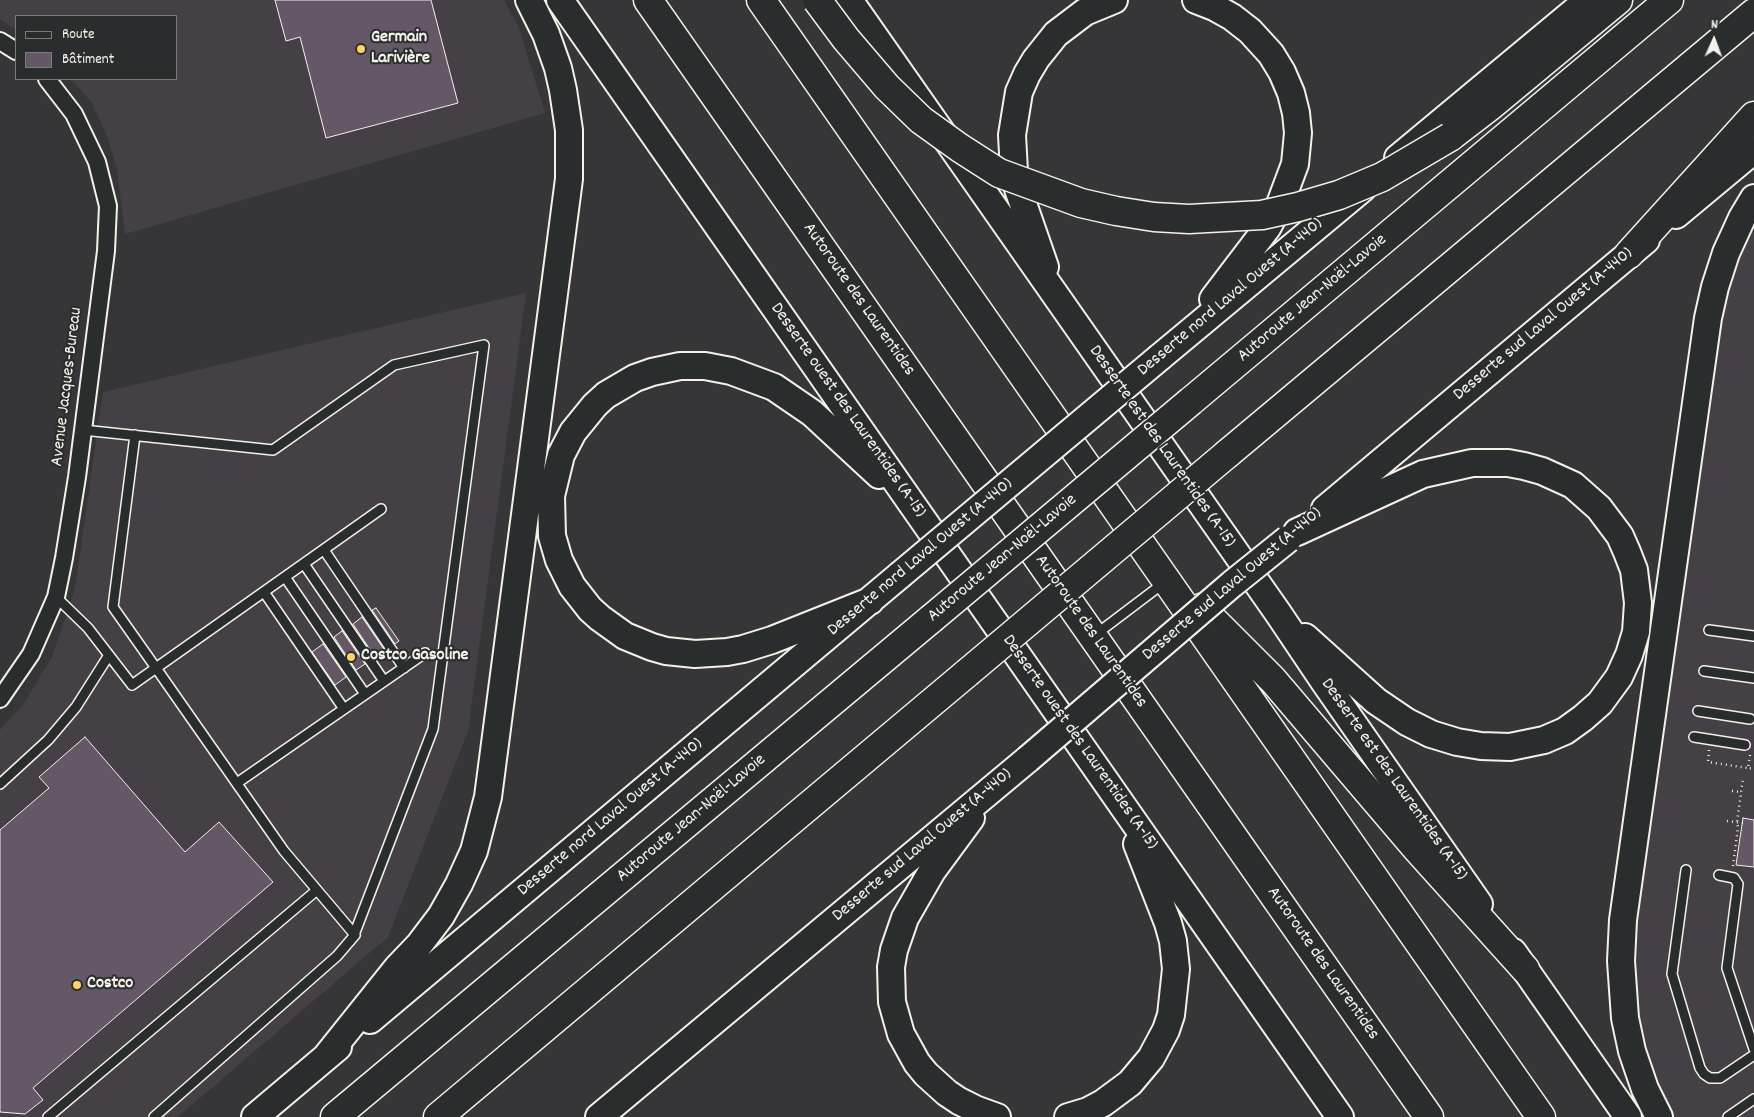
<!DOCTYPE html>
<html>
<head>
<meta charset="utf-8">
<style>
	body { margin:0 }
	#map { position:relative; width:1754px; height:1117px; overflow:hidden; background:#363639; font-family:Dekko,sans-serif }
	canvas { display:block }
	.legend { position:absolute; left:15px; top:15px; width:162px; height:65px; box-sizing:border-box; background:#2a2d2e; border:1px solid #7b7b78; margin:0; padding:6px 9px; list-style:none; font-size:15px; color:#f4f1e8 }
	.legend li { display:flex; align-items:center; gap:10px; height:25px }
	.legend b { width:25px; border:1px solid #7b7b78 }
	.north { position:absolute; left:1689px; top:15px; width:50px; height:50px; -webkit-text-stroke:4px #2a2d2e; paint-order:stroke; rotate:2deg; font-size:14px; font-weight:700; line-height:20px; text-align:center; color:#f4f1e8 }
	.north::after { content:''; display:block; margin:auto; width:18px; height:22px; background:#f4f1e8; clip-path:polygon(50% 0,100% 100%,50% 72%,0 100%) }
</style>
</head>
<body>
<div id="map">
<canvas width="1754" height="1117"></canvas>
<ul class="legend">
<li><b style="height:6px;background:#2a2d2e"></b>Route</li>
<li><b style="height:14px;background:#645866"></b>Bâtiment</li>
</ul>
<div class="north">N</div>
</div>
<script>
const context = document.querySelector('canvas').getContext('2d');
context.lineJoin = 'round';
function fill(path, color) { context.fillStyle = color; context.fill(path, 'evenodd'); }
const shape = rows => new Path2D(rows.map(r => 'M' + r).join(''));
function stroke(path, color, width, dash) { context.strokeStyle = color; context.lineWidth = width; context.lineCap = dash ? 'butt' : 'round'; context.setLineDash(dash || []); context.stroke(path); }
function drawText(font, color, halo, rows, align = 'center') {
  context.font = font + ' Dekko,sans-serif'; context.lineWidth = 4; context.setLineDash([]); context.textBaseline = 'middle'; context.strokeStyle = halo; context.fillStyle = color; for (const [text, x, y, turn = 0] of rows) {
    context.save(); context.translate(x, y); context.rotate((+turn || 0) * Math.PI / 180); context.textAlign = isNaN(turn) ? turn : align; if (halo) context.strokeText(text, 0, 0); context.fillText(text, 0, 0); context.restore();
  }
}
fill(shape([
	[0,0,504,0,519,28,545,113,125,234,117,171,108,138,92,103,71,79,176,79,176,16,16,16,16,30,0,19],
	[1754,211,1754,1117,1672,1117,1644,1062,1629,964,1718,311],
	[526,293,468,731,388,937,178,1117,0,1117,0,730,24,703,52,657,75,589,103,392]
]), '#444046');
const building = shape([
	[275,0,431,0,458,103,326,138,300,37,286,41,275,0],
	[376,608,399,641,395,644,372,610,376,608],
	[362,617,385,651,375,657,353,624,362,617],
	[342,631,365,664,356,670,334,637,342,631],
	[323,644,346,677,335,685,312,652,323,644],
	[85,737,185,852,219,822,273,882,33,1088,43,1100,25,1114,0,1112,0,830,49,788,39,777,85,737],
	[1743,818,1754,820,1754,867,1736,865,1743,818]
]);
fill(building, '#645866');
stroke(building, '#f4f1e8', 1);
const lane = shape([
	[83,430,273,450,394,365,484,345,433,729,354,935],
	[135,435,113,607,156,668,381,509],
	[324,550,404,668],
	[304,564,384,681],
	[285,577,365,694],
	[264,592,344,709],
	[56,597,88,628,132,685,156,668,284,851,355,935,337,956,154,1117],
	[1709,630,1754,636],
	[1095,635,1165,582],
	[1704,671,1754,678],
	[1698,711,1750,719],
	[1694,737,1745,745],
	[237,783,425,653],
	[0,784,48,740,76,707,109,655],
	[1686,870,1672,974,1700,1068,1704,1074,1710,1078,1720,1078,1754,1055],
	[1719,875,1734,878,1738,884,1727,968,1754,1049],
	[48,1117,317,890],
	[1728,1117,1754,1099]
]);
const street = shape([
	[0,41,16,51],
	[0,699,31,654,56,597,64,558,77,477,106,251,108,206,97,162,74,114,47,79]
]);
const primary = shape([
	[560,0,1340,1117],
	[849,0,1278,613,1325,683,1479,904],
	[1196,0,1214,7,1232,17,1250,31,1271,54,1282,72,1291,93,1296,113,1298,133,1295,164,1280,204,1267,228,1213,299],
	[1398,158,1588,0],
	[1676,215,1754,150],
	[1045,267,1018,189,1014,171,1012,135,1019,92,1027,74,1036,59,1056,34,1085,12,1114,0],
	[1160,357,1363,188],
	[1325,509,1646,240],
	[1297,532,1423,474,1472,463,1508,463,1524,466,1542,471,1573,485,1599,508,1620,536,1627,552,1634,570,1638,603,1636,632,1629,655,1619,677,1600,703,1583,718,1565,731,1544,740,1510,747,1481,746,1457,742,1431,734,1407,722,1376,701,1305,637],
	[870,601,772,640,743,649,727,652,695,654,666,651,652,647,625,636,600,618,590,609,572,586,559,560,552,536,551,496,561,455,573,432,595,405,606,395,635,378,652,372,680,366,705,366,731,371,774,387,812,413,879,475],
	[971,818,932,871,905,918,894,950,891,967,892,1002,901,1034,917,1063,926,1074,947,1093,959,1101,975,1109,997,1117],
	[1513,952,1628,1117],
	[370,1020,900,575],
	[325,1058,397,968,419,945,441,916,459,884,474,851,488,797,569,179,569,130,563,90,558,68,546,34,529,0],
	[255,1117,338,1047],
	[599,1117,1028,759],
	[1068,1117,1088,1111,1103,1103,1130,1083,1151,1058,1166,1030,1171,1015,1176,969,1173,941,1168,923,1137,844],
	[1659,1117,1645,1089,1632,1051,1625,1018,1621,961,1623,920,1708,318,1715,287,1726,253,1742,218,1754,198]
]);
const highway = shape([
	[648,0,1429,1117],
	[761,0,1541,1117],
	[1450,137,1489,107,1618,0],
	[1629,254,1754,116],
	[1191,401,1669,0],
	[1227,454,1754,13],
	[1201,608,1273,680,1417,849,1525,969],
	[335,1117,931,619],
	[438,1117,967,673]
]);
stroke(lane, '#f4f1e8', 12);
stroke(street, '#f4f1e8', 20);
stroke(primary, '#f4f1e8', 30);
stroke(highway, '#f4f1e8', 31);
stroke(shape([
	[1709,750,1708,762,1748,768],
	[1750,755,1748,768,1754,769],
	[1732,791,1740,792],
	[1727,821,1743,823],
	[1733,866,1738,827,1737,822,1743,778]
]), '#f4f1e8', 2.5, [1, 4]);
stroke(lane, '#2a2d2e', 9);
stroke(street, '#2a2d2e', 16);
stroke(primary, '#2a2d2e', 26);
stroke(highway, '#2a2d2e', 28);
const primaryBridge = shape([
	[900,575,1160,357],
	[1028,759,1232,584,1288,539]
]);
const highwayBridge = shape([
	[817,0,846,39,887,87,921,120,960,148,999,173,1081,203,1116,211,1154,217,1189,219,1262,215,1298,207,1339,195,1382,177,1450,137],
	[931,619,1191,401],
	[967,673,1227,454]
]);
stroke(primaryBridge, '#f4f1e8', 30, []);
stroke(highwayBridge, '#f4f1e8', 31, []);
stroke(primaryBridge, '#2a2d2e', 26);
stroke(highwayBridge, '#2a2d2e', 28);
for (const [x, y, r, color] of [
	[361,49,5,"#ffd166"],
	[351,657,5,"#ffd166"],
	[77,985,5,"#ffd166"]
]) { const dot = new Path2D(); dot.arc(x, y, r, 0, 2 * Math.PI); context.fillStyle = color; context.fill(dot); stroke(dot, '#2a2d2e', 2); }
drawText('bold 18px', '#f4f1e8', '#2a2d2e', [
	["Germain",371,39],
	["Larivière",371,60],
	["Costco Gasoline",361,657],
	["Costco",87,985]
], 'left');
drawText('18px', '#f4f1e8', '#2a2d2e', [
	["Desserte nord Laval Ouest (A-440)",1231,298,-40],
	["Autoroute Jean-Noël-Lavoie",1313,299,-40],
	["Autoroute des Laurentides",858,300,55],
	["Desserte sud Laval Ouest (A-440)",1544,325,-40],
	["Avenue Jacques-Bureau",68,387,-83],
	["Desserte ouest des Laurentides (A-15)",847,411,55],
	["Desserte est des Laurentides (A-15)",1161,447,55],
	["Desserte nord Laval Ouest (A-440)",921,558,-40],
	["Autoroute Jean-Noël-Lavoie",1003,559,-40],
	["Desserte sud Laval Ouest (A-440)",1233,585,-40],
	["Autoroute des Laurentides",1090,632,55],
	["Desserte ouest des Laurentides (A-15)",1079,743,55],
	["Desserte est des Laurentides (A-15)",1393,780,55],
	["Desserte nord Laval Ouest (A-440)",611,818,-40],
	["Autoroute Jean-Noël-Lavoie",692,819,-40],
	["Desserte sud Laval Ouest (A-440)",923,846,-40],
	["Autoroute des Laurentides",1322,964,55]
]);
</script>
</body>
</html>
